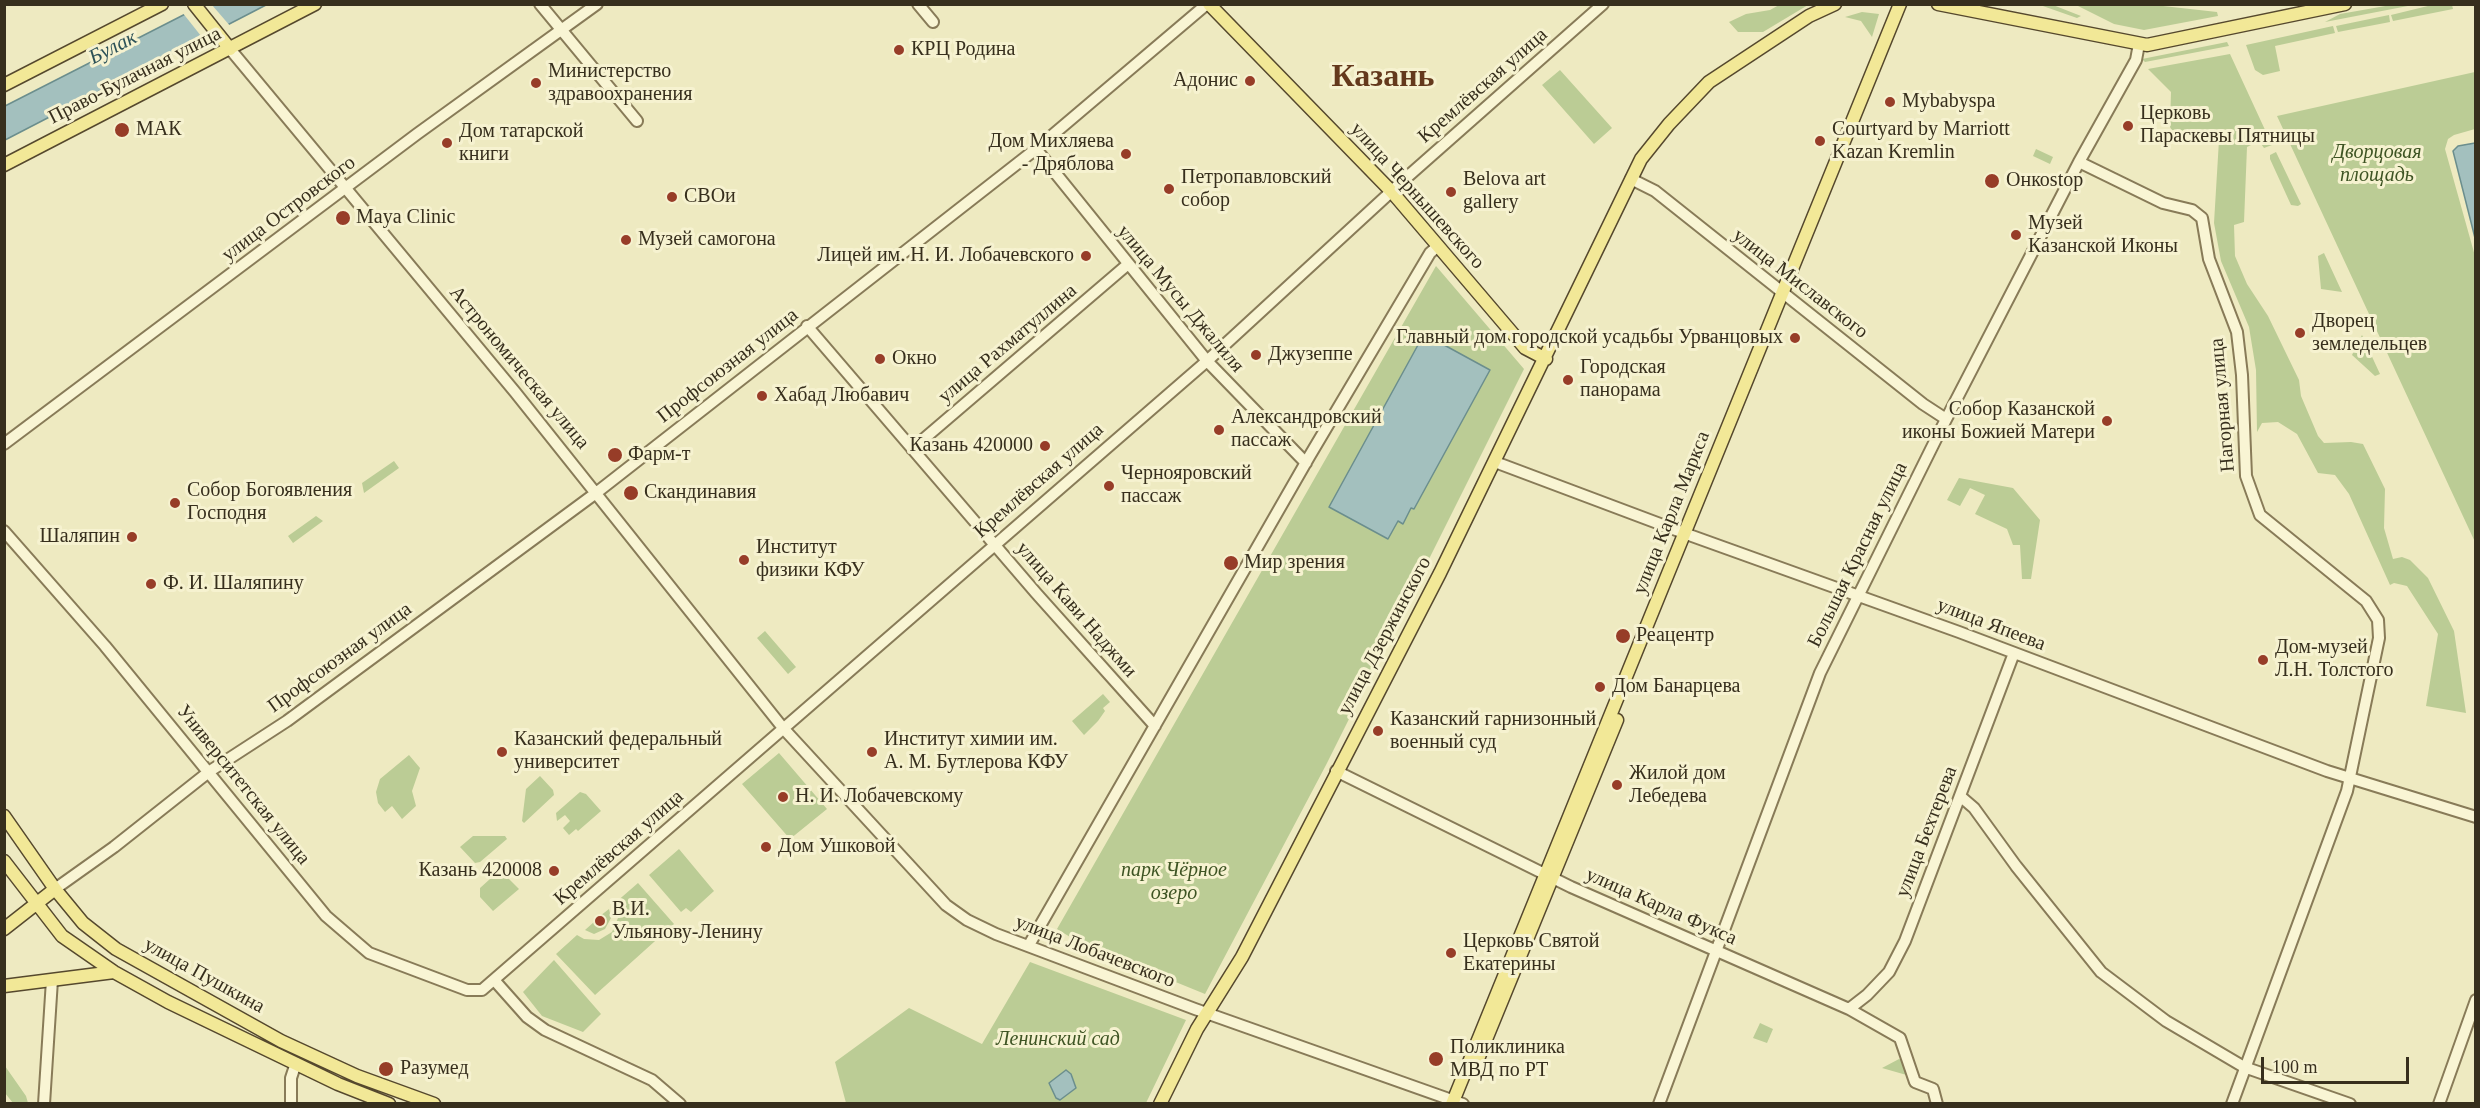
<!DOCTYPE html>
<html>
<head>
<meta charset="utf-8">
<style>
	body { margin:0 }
	#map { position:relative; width:2480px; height:1108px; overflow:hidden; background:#eeeac1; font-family:Georgia,serif }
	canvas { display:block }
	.frame { position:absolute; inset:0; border:6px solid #372f1d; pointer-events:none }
	.scale { position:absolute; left:2261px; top:1057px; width:148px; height:27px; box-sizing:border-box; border:3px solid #372f1d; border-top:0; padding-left:8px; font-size:18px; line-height:21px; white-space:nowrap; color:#372f1d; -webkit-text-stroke:4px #f6f2d0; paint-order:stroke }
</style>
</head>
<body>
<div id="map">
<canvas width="2480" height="1108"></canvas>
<div class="frame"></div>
<div class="scale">100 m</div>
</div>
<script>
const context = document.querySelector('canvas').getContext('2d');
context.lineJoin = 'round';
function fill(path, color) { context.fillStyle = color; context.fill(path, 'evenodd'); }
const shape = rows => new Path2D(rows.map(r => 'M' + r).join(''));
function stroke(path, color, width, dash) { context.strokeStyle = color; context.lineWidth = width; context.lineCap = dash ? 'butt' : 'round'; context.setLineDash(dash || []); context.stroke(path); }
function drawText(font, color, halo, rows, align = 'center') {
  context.font = font + ' Georgia,serif'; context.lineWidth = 6; context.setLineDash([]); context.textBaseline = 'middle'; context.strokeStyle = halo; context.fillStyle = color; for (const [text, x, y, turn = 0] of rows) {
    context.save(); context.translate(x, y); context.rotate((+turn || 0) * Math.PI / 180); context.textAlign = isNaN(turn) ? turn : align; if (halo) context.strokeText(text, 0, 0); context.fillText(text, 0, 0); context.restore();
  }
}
fill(shape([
	[2436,4,2452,5,2453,9,2393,21,2391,15],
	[1779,5,1808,5,1763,32,1738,32,1729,22,1746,14,1770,10],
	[2040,5,2053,5,2081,16,2077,18],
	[2076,5,2154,5,2217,12,2218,16,2144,30,2114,24],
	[2391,5,2413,5,2325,22,2340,14],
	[1862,12,1879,14,1872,37,1861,21,1845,17],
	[2389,15,2390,22,2338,32,2336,26],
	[2333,26,2335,33,2275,46,2280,71,2263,75,2255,70,2246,45],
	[2227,42,2229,46,2145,62,2142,59],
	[2230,54,2272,145,2264,148,2259,141,2247,147,2244,222,2234,225,2235,256,2247,284,2268,316,2299,380,2301,396,2318,436,2324,443,2351,442,2363,444,2385,489,2384,528,2393,559,2402,557,2410,560,2428,578,2454,631,2466,713,2426,706,2438,634,2407,586,2394,583,2390,585,2349,494,2335,475,2318,473,2297,434,2278,422,2262,423,2257,432,2256,370,2249,327,2221,261,2214,223,2219,140,2174,134,2170,127,2171,92,2148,69],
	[1560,70,1612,128,1594,144,1542,85],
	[2475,72,2475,129,2454,135,2448,139,2445,149,2475,256,2475,542,2277,116],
	[2036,149,2053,157,2050,164,2033,156],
	[2276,152,2301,204,2298,206,2291,205,2270,159,2270,155],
	[2324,253,2342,292,2321,289,2318,256],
	[1436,266,1524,369,1326,765,1205,994,1080,943,1057,929],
	[2362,335,2380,374,2375,376,2352,355],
	[394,461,399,468,364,493,362,483],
	[1959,478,2013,488,2040,520,2031,579,2022,579,2020,545,2013,545,2007,529,1975,514,1985,495,1970,488,1960,506,1947,500],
	[316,516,323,521,293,543,288,536],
	[765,631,796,667,788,674,757,638],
	[1103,694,1110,702,1103,708,1105,711,1098,721,1084,735,1072,721],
	[779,753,827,809,790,839,742,784],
	[409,755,420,768,412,791,416,806,402,819,392,806,385,812,378,803,376,792,380,779],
	[540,776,553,790,554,795,524,823,522,821,526,789],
	[580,792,586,794,601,811,578,831,576,829,569,835,563,828,570,821,565,815,557,821,556,813],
	[473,836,505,836,507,839,480,862,475,863,460,847],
	[679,849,714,891,691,912,686,908,681,912,649,875],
	[500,870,519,889,493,911,480,897,480,888],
	[638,883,674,924,595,995,556,954,577,935,584,939,599,940,612,932,618,918,615,903],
	[609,909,611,918,605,929,594,934,585,930,594,922,599,928,605,923,600,916],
	[554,960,601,1014,583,1032,542,1016,523,992],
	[1030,962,1186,1020,1146,1103,846,1103,835,1062,909,1008,982,1044],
	[1760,1023,1773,1029,1767,1043,1753,1038],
	[1899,1059,1903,1060,1910,1076,1882,1068],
	[5,1066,26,1096,28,1103,13,1103,5,1093]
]), '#bbcc95');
const water = shape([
	[203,5,266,5,5,140,5,106,203,5],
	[2475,143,2476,143,2475,238,2453,151,2458,146,2475,143],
	[1424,334,1490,370,1414,509,1411,508,1403,524,1398,521,1388,539,1329,507,1424,334],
	[1066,1070,1071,1074,1076,1088,1060,1100,1056,1098,1049,1083,1066,1070]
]);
fill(water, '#a3c0be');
stroke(water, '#6b8e8d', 1.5);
fill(shape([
	[197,4,212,5,231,27,205,41,182,12]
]), '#eeeac1');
const minor = shape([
	[540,4,637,121],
	[918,4,933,22],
	[230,49,515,392,783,728,946,905,967,920,996,934,1195,1009,1463,1104],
	[1036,149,1207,361,1306,463],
	[2079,162,2163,203,2192,210,2202,218,2209,259,2237,332,2242,375,2246,476,2260,515,2366,601,2378,620,2379,638,2347,791,2232,1104],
	[1631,179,1655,191,1923,404,1946,419],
	[807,326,1036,593,1155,726],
	[4,444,417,134,597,4],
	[912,449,1127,265],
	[1495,462,1692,536,1959,632,2327,771,2476,817],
	[4,531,105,646,326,916,369,953,467,990,482,990,1207,361,1406,178,1603,4],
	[1336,771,1571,887,1849,1009,1900,1038,1915,1082,1933,1089,1937,1104],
	[1960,796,1974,808,2016,866,2101,972,2166,1021,2244,1067,2350,1104],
	[55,889,114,847,210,771,287,721,596,493,1036,149,1207,4],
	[1029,945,1309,457,1430,253,1438,246],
	[495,981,527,1017,545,1030,652,1080,680,1104],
	[1849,1009,1867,995,1889,972,1905,941,2014,653],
	[44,1104,52,980],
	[291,1104,291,1078,296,1063],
	[1659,1104,1820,673,1939,433,2079,162,2136,60,2139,44],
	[2439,1104,2476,1000]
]);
const major = shape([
	[194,4,230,49],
	[1209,4,1392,192,1525,348,1546,359],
	[1938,4,2147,45,2345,4],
	[4,85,162,4],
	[4,165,315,4],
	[4,816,55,889,83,923,116,949,281,1041,357,1076,434,1104],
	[4,861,62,936,114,972,168,1002,338,1084,389,1104],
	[4,929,55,889],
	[4,986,114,972],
	[1478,1059,1617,720],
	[1160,1104,1197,1029,1242,957,1440,573,1641,159,1669,124,1709,82,1809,16,1835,4],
	[1452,1104,1900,4]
]);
stroke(minor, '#887b58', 14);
stroke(major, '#55482d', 15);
stroke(minor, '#f9f5d4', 10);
stroke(major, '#f2e897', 12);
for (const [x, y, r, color] of [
	[899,50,6,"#973d28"],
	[1250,81,6,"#973d28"],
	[536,83,6,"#973d28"],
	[1890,102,6,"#973d28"],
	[2128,126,6,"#973d28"],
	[122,130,8,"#973d28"],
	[1820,141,6,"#973d28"],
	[447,143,6,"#973d28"],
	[1126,154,6,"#973d28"],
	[1992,181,8,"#973d28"],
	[1169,189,6,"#973d28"],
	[1451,192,6,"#973d28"],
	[672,197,6,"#973d28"],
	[343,218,8,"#973d28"],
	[2016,235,6,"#973d28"],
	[626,240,6,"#973d28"],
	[1086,256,6,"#973d28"],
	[2300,333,6,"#973d28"],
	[1795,338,6,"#973d28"],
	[1256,355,6,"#973d28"],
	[880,359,6,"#973d28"],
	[1568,380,6,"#973d28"],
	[762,396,6,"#973d28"],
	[2107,421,6,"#973d28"],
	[1219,430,6,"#973d28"],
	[1045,446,6,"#973d28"],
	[615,455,8,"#973d28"],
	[1109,486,6,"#973d28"],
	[631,493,8,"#973d28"],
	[175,503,6,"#973d28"],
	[132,537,6,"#973d28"],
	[744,560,6,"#973d28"],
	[1231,563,8,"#973d28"],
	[151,584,6,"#973d28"],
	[1623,636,8,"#973d28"],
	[2263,660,6,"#973d28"],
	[1600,687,6,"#973d28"],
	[1378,731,6,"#973d28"],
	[502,752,6,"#973d28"],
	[872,752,6,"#973d28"],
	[1617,785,6,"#973d28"],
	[783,797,6,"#973d28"],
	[766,847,6,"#973d28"],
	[554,871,6,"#973d28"],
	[600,921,6,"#973d28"],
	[1451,953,6,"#973d28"],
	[1436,1059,8,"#973d28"],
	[386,1069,8,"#973d28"]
]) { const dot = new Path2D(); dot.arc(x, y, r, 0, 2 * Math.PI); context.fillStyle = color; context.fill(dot); stroke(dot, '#f6f2d0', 2); }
drawText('20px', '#372f1d', '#f6f2d0', [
	["КРЦ Родина",911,50],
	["Министерство",548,72],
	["здравоохранения",548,95],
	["Адонис",1238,81,"right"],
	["Mybabyspa",1902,102],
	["Церковь",2140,114],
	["Параскевы Пятницы",2140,137],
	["МАК",136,130],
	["Courtyard by Marriott",1832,130],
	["Kazan Kremlin",1832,153],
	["Дом татарской",459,132],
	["книги",459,155],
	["Дом Михляева",1114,142,"right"],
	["- Дряблова",1114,165,"right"],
	["Петропавловский",1181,178],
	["собор",1181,201],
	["Belova art",1463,180],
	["gallery",1463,203],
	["Онкоstop",2006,181],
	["СВОи",684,197],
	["Maya Clinic",356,218],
	["Музей",2028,224],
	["Казанской Иконы",2028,247],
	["Музей самогона",638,240],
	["Лицей им. Н. И. Лобачевского",1074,256,"right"],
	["Дворец",2312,322],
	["земледельцев",2312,345],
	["Главный дом городской усадьбы Урванцовых",1783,338,"right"],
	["Джузеппе",1268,355],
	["Окно",892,359],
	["Городская",1580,368],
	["панорама",1580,391],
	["Хабад Любавич",774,396],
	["Собор Казанской",2095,410,"right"],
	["иконы Божией Матери",2095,433,"right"],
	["Александровский",1231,418],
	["пассаж",1231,441],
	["Казань 420000",1033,446,"right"],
	["Фарм-т",628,455],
	["Чернояровский",1121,474],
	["пассаж",1121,497],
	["Собор Богоявления",187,491],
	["Господня",187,514],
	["Скандинавия",644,493],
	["Шаляпин",120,537,"right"],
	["Институт",756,548],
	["физики КФУ",756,571],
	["Мир зрения",1244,563],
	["Ф. И. Шаляпину",163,584],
	["Реацентр",1636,636],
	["Дом-музей",2275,648],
	["Л.Н. Толстого",2275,671],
	["Дом Банарцева",1612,687],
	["Казанский гарнизонный",1390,720],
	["военный суд",1390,743],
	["Казанский федеральный",514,740],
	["университет",514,763],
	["Институт химии им.",884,740],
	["А. М. Бутлерова КФУ",884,763],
	["Жилой дом",1629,774],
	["Лебедева",1629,797],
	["Н. И. Лобачевскому",795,797],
	["Дом Ушковой",778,847],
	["Казань 420008",542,871,"right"],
	["В.И.",612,910],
	["Ульянову-Ленину",612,933],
	["Церковь Святой",1463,942],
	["Екатерины",1463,965],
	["Поликлиника",1450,1048],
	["МВД по РТ",1450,1071],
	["Разумед",400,1069]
], 'left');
drawText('20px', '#372f1d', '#f6f2d0', [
	["Право-Булачная улица",135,76,-27],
	["Кремлёвская улица",1483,86,-41],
	["улица Чернышевского",1417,196,48],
	["улица Островского",289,209,-37],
	["улица Миславского",1800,284,38],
	["улица Мусы Джалиля",1180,299,50],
	["улица Рахматуллина",1008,344,-40],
	["Профсоюзная улица",728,366,-38],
	["Астрономическая улица",519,368,50],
	["Нагорная улица",2223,405,-95],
	["Кремлёвская улица",1039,481,-41],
	["улица Карла Маркса",1672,513,-68],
	["Большая Красная улица",1858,555,-64],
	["улица Кави Наджми",1076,610,49],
	["улица Япеева",1991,625,21],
	["улица Дзержинского",1385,636,-62],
	["Профсоюзная улица",340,658,-36],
	["Университетская улица",243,785,51],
	["улица Бехтерева",1927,832,-69],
	["Кремлёвская улица",619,848,-41],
	["улица Карла Фукса",1661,907,24],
	["улица Лобачевского",1095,952,21],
	["улица Пушкина",204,976,29]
]);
drawText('italic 20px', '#3e5423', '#f6f2d0', [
	["Дворцовая",2377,153],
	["площадь",2377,176],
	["парк Чёрное",1174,871],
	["озеро",1174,894],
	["Ленинский сад",1058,1040]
]);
drawText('italic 21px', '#2c5157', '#f6f2d0', [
	["Булак",113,48,-27]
]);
drawText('bold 32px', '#64391c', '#f6f2d0', [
	["Казань",1383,78]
]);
</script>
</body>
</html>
